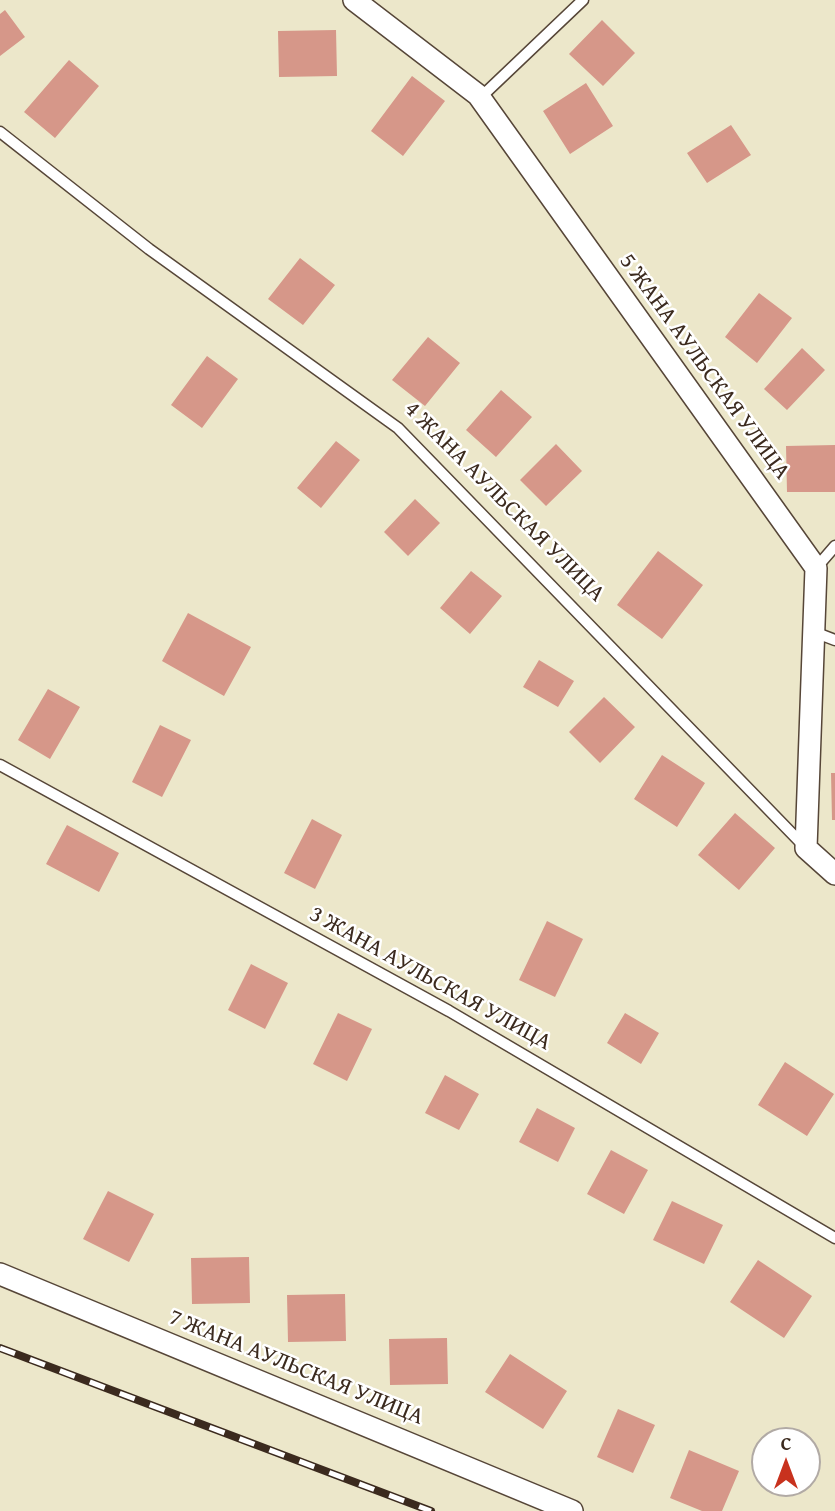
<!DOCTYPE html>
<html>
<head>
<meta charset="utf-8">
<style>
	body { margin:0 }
	#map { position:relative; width:835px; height:1511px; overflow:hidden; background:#ece7ca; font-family:"Gentium Book Plus",serif }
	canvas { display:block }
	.north { position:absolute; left:751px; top:1427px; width:70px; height:70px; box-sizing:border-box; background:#fff; border:2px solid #b1aaa5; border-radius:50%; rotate:0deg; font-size:19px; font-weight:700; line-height:28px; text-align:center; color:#3b2a1e }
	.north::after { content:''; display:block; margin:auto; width:24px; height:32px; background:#c8321e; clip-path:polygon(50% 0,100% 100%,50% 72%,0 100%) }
</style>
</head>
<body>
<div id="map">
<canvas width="835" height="1511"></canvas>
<div class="north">С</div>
</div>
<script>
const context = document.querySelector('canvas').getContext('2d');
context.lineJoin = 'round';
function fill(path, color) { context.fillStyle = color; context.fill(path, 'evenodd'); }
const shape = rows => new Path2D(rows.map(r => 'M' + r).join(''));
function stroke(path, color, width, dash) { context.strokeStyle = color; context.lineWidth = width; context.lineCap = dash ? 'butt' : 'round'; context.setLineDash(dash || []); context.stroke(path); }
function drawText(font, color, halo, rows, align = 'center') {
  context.font = font + ' "Gentium Book Plus",serif'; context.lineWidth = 5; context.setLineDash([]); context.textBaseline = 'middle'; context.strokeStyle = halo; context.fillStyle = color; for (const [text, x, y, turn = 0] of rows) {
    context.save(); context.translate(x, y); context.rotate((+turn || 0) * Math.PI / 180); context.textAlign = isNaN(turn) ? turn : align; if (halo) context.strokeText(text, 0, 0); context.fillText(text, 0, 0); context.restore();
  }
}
fill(shape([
	[5,10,25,37,0,56,0,14],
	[602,20,635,53,603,86,569,54],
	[336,30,337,76,279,77,278,31],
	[69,60,99,86,55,138,24,112],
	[412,76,445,101,403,156,371,131],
	[586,83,613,126,570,154,543,111],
	[731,125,751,155,707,183,687,153],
	[300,258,335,285,303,325,268,299],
	[759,293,792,318,757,363,725,337],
	[428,337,460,363,425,406,392,380],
	[802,348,825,370,787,410,764,389],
	[207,356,238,379,202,428,171,405],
	[501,390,532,417,496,457,466,430],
	[336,441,360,460,321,508,297,488],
	[556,444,582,471,546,506,520,480],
	[835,445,835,492,787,492,786,446],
	[415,499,440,523,408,556,384,532],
	[658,551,703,585,662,639,617,605],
	[471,571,502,596,470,634,440,608],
	[188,613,251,647,224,696,162,661],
	[539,660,574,681,558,707,523,687],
	[48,689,80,707,50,759,18,740],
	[604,697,635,727,600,763,569,732],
	[160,725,191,740,162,797,132,782],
	[662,755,705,783,677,827,634,799],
	[831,773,835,773,835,820,832,820],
	[735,813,775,848,739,890,698,855],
	[312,819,342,835,315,889,284,873],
	[67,825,119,853,99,892,46,864],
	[547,921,583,939,555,997,519,980],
	[251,964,288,983,265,1029,228,1010],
	[338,1013,372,1029,347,1081,313,1064],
	[625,1013,659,1033,641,1064,607,1043],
	[785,1062,834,1094,807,1136,758,1105],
	[445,1075,479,1094,459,1130,425,1113],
	[537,1108,575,1128,558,1162,519,1142],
	[611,1150,648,1170,624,1214,587,1194],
	[108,1191,154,1214,129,1262,83,1239],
	[672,1201,723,1225,704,1264,653,1240],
	[249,1257,250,1303,192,1304,191,1258],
	[758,1260,812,1296,784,1338,730,1302],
	[345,1294,346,1341,288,1342,287,1295],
	[447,1338,448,1384,390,1385,389,1339],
	[510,1354,567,1391,543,1429,485,1392],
	[618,1409,655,1425,633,1473,597,1457],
	[689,1450,739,1471,722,1511,702,1511,670,1498]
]), '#d69789');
const service = shape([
	[480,98,583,0],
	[0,132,149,249,398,428,804,846],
	[816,568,835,546],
	[814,632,835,640],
	[0,765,449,1011,835,1238]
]);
const minor = shape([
	[354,0,478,95,816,568,806,848,835,874],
	[0,1274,572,1511]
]);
stroke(service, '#564638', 13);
stroke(minor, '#564638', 24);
stroke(service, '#fff', 10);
stroke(minor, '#fff', 21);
const rail = shape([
	[0,1348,431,1511]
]);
stroke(rail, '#3b2a1e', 8);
stroke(rail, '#fff', 5, [16]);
drawText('23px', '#3b2a1e', '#fff', [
	["5 ЖАНА АУЛЬСКАЯ УЛИЦА",704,367,54],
	["4 ЖАНА АУЛЬСКАЯ УЛИЦА",504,502,45],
	["3 ЖАНА АУЛЬСКАЯ УЛИЦА",430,979,29],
	["7 ЖАНА АУЛЬСКАЯ УЛИЦА",296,1368,22]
]);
</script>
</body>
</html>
